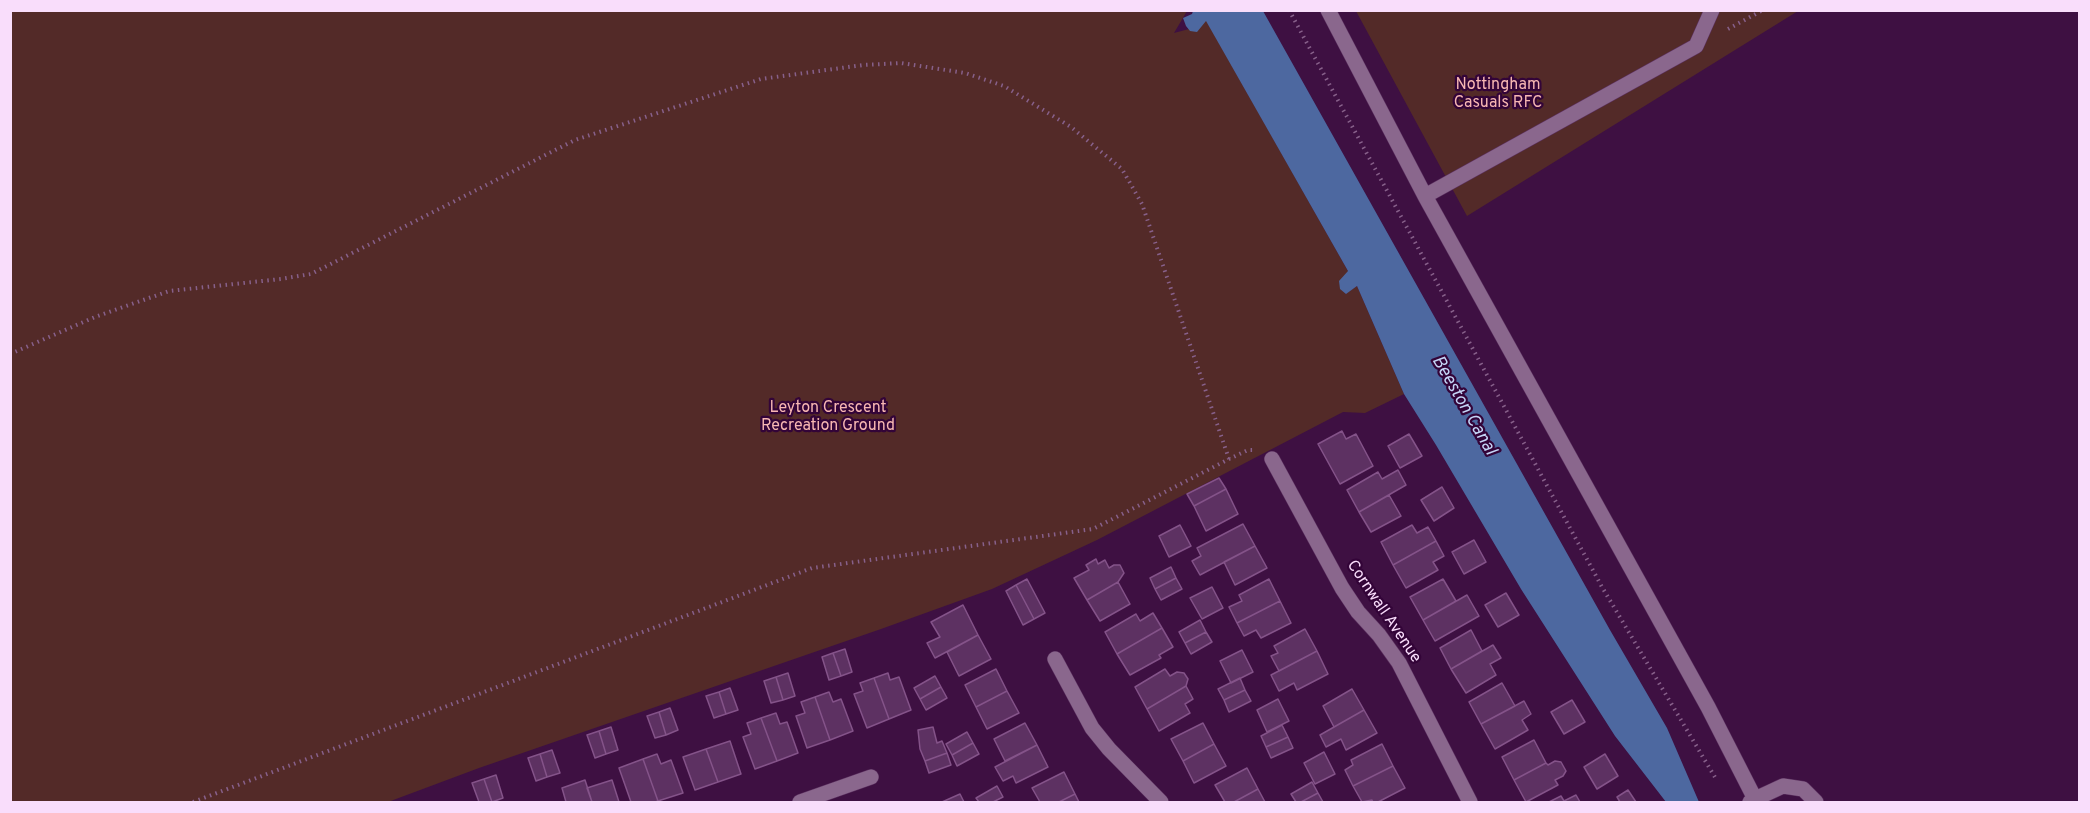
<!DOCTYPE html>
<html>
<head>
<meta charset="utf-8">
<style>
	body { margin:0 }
	#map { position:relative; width:2090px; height:813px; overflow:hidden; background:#3e1042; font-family:Overpass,sans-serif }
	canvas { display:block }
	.frame { position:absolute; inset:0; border:12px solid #f9ddfb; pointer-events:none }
</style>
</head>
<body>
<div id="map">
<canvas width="2090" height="813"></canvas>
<div class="frame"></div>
</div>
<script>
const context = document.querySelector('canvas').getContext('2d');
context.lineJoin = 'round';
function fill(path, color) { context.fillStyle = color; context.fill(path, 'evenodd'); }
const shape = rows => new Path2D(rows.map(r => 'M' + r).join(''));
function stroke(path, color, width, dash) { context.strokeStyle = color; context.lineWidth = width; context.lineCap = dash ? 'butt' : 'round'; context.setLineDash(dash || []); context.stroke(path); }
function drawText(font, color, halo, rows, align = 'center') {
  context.font = font + ' Overpass,sans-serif'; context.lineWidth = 4.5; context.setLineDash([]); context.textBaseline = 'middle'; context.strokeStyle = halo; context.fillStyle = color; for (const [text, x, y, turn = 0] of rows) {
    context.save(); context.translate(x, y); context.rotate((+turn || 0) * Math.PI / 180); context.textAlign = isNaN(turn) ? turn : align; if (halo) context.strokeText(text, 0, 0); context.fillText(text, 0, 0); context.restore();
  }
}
fill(shape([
	[10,11,1187,11,1174,33,1189,29,1206,20,1348,271,1345,294,1357,286,1404,394,1365,413,1343,412,1097,540,992,589,881,629,479,768,388,802,11,802],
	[1356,11,1798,11,1467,216]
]), '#532a28');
fill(shape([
	[1193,11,1263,11,1610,630,1667,728,1699,802,1666,802,1615,736,1521,589,1436,445,1404,394,1357,286,1346,294,1340,289,1339,281,1348,271,1206,21,1197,32,1190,31,1186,26,1183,18,1192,14]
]), '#4d68a0');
const building = shape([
	[1342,431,1346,439,1356,434,1373,466,1340,484,1318,444,1342,431],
	[1409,434,1422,456,1400,468,1388,446,1409,434],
	[1398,470,1406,485,1359,512,1347,490,1378,472,1382,479,1398,470],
	[1219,478,1226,489,1194,506,1187,494,1219,478],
	[1442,487,1454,508,1434,521,1421,500,1442,487],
	[1226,489,1238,514,1206,531,1194,506,1226,489],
	[1389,495,1401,516,1371,532,1359,512,1389,495],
	[1243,524,1255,546,1200,575,1192,561,1201,556,1197,548,1243,524],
	[1180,525,1191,546,1169,557,1159,536,1180,525],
	[1412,525,1417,533,1428,527,1436,541,1393,565,1381,542,1412,525],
	[1474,540,1486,562,1464,574,1452,552,1474,540],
	[1436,541,1444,556,1433,562,1438,570,1406,588,1393,565,1436,541],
	[1255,546,1267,568,1235,585,1224,562,1255,546],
	[1096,559,1098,564,1105,560,1109,568,1114,565,1120,565,1124,573,1118,582,1087,600,1074,578,1089,570,1086,565,1096,559],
	[1171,567,1176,578,1155,589,1150,578,1171,567],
	[1176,578,1182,589,1161,600,1155,589,1176,578],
	[1027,579,1045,613,1034,619,1016,585,1027,579],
	[1269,579,1280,601,1237,623,1229,607,1242,601,1239,595,1269,579],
	[1443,579,1456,601,1423,620,1410,597,1443,579],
	[1118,582,1130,604,1100,621,1087,600,1118,582],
	[1016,585,1034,619,1023,625,1006,591,1016,585],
	[1212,587,1223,608,1202,619,1190,598,1212,587],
	[1506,593,1519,615,1498,627,1485,605,1506,593],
	[1467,595,1479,616,1435,641,1423,620,1467,595],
	[1280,601,1291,623,1261,638,1256,630,1244,636,1237,623,1280,601],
	[963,605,978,635,935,658,927,643,940,637,931,622,963,605],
	[1153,613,1162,628,1117,654,1105,632,1136,614,1140,621,1153,613],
	[1200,620,1206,632,1185,643,1179,632,1200,620],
	[1162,628,1173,647,1159,655,1161,658,1130,675,1117,654,1162,628],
	[1305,629,1317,651,1279,671,1271,656,1278,653,1274,646,1305,629],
	[1471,630,1482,651,1451,669,1440,648,1471,630],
	[1206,632,1212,642,1191,654,1185,643,1206,632],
	[978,635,991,659,959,676,947,652,978,635],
	[1493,645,1501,658,1490,664,1496,675,1466,693,1451,669,1493,645],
	[845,649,852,672,841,676,833,653,845,649],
	[1242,650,1253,672,1231,683,1220,661,1242,650],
	[1317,651,1328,674,1297,690,1294,683,1279,691,1271,675,1317,651],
	[833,653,841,676,829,680,822,657,833,653],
	[996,669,1007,691,976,707,965,685,996,669],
	[1165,669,1170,676,1177,672,1184,673,1188,679,1186,686,1147,709,1135,687,1165,669],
	[788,673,795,696,783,700,776,677,788,673],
	[888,673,890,680,899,677,911,710,889,719,874,678,888,673],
	[935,676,941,687,920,699,914,688,935,676],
	[776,677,783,700,771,703,764,681,776,677],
	[874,678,889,719,867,728,854,694,863,691,860,683,874,678],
	[1240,678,1245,690,1224,700,1218,689,1240,678],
	[1502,683,1515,706,1481,724,1469,702,1502,683],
	[1186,686,1193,699,1185,704,1190,713,1159,731,1147,709,1186,686],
	[941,687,947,698,926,710,920,699,941,687],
	[730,688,738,710,726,714,719,692,730,688],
	[1352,689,1364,710,1334,727,1323,706,1352,689],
	[1245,690,1251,701,1229,712,1224,700,1245,690],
	[1007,691,1019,713,987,729,976,707,1007,691],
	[719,692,726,714,714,718,706,696,719,692],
	[829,692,833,702,841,699,853,731,830,740,815,697,829,692],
	[815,697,830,740,807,748,796,716,805,713,801,702,815,697],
	[1278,699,1289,721,1267,732,1257,710,1278,699],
	[1572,700,1585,722,1564,734,1551,712,1572,700],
	[1524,701,1531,714,1522,720,1528,730,1495,749,1481,724,1524,701],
	[670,708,678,730,666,735,659,712,670,708],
	[1364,710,1377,733,1346,750,1341,739,1326,747,1320,735,1364,710],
	[659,712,666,735,655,738,647,716,659,712],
	[776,713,780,724,787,722,798,753,777,761,761,718,776,713],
	[761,718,777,761,755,769,743,737,751,734,747,723,761,718],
	[1025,723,1037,745,1005,761,994,739,1025,723],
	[1203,723,1214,744,1183,761,1171,739,1203,723],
	[1282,725,1288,737,1266,747,1261,736,1282,725],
	[611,727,618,750,606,754,599,731,611,727],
	[933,727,937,743,942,741,947,753,925,761,920,749,918,730,933,727],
	[599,731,606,754,595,758,587,735,599,731],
	[967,732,973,743,952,755,946,744,967,732],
	[1288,737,1293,748,1271,758,1266,747,1288,737],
	[1534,740,1546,763,1514,780,1502,757,1534,740],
	[730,741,741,774,718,782,706,749,730,741],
	[973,743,979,754,957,766,952,755,973,743],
	[1214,744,1226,766,1194,783,1183,761,1214,744],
	[1382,744,1393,766,1353,786,1345,770,1353,765,1351,760,1382,744],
	[1037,745,1048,767,1016,783,1013,776,1003,781,995,767,1037,745],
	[706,749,718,782,695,790,683,757,706,749],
	[552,750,560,773,547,777,540,754,552,750],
	[1324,752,1335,774,1315,784,1304,763,1324,752],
	[947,753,951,765,929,773,925,761,947,753],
	[540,754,547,777,536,781,528,758,540,754],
	[657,754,661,764,671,760,683,793,658,801,643,759,657,754],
	[1605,754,1618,776,1597,789,1584,767,1605,754],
	[643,759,658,801,655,802,631,802,619,768,643,759],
	[1555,761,1561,762,1566,771,1563,776,1555,780,1558,785,1526,802,1514,780,1546,763,1548,765,1555,761],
	[1393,766,1405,788,1378,802,1373,802,1372,800,1362,802,1353,786,1393,766],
	[1247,768,1258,789,1234,802,1225,802,1215,785,1247,768],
	[1064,772,1075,794,1059,802,1040,802,1032,788,1064,772],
	[496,775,503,798,492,802,484,779,496,775],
	[484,779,492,802,479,802,472,783,484,779],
	[585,780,592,802,566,802,562,788,585,780],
	[612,780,619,802,592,802,587,788,612,780],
	[1312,782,1318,793,1301,802,1296,802,1291,794,1312,782],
	[997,786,1003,797,993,802,979,802,976,798,997,786],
	[1258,789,1265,802,1234,802,1258,789],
	[1628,790,1636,802,1620,802,1617,797,1628,790],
	[1318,793,1323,802,1301,802,1318,793],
	[960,794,964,802,942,802,960,794],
	[1075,794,1079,802,1059,802,1075,794],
	[1576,795,1580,802,1549,802,1561,796,1564,801,1576,795]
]);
fill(building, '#5d3162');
stroke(building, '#845389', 1.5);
const minor = shape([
	[1328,10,1425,196,1708,707,1755,799],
	[1425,196,1696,46,1712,10],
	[1272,459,1342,588,1358,612,1379,635,1399,663,1470,802],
	[1055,659,1092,728,1109,749,1161,802],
	[800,802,871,777],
	[1750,802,1755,799,1783,786,1803,789,1816,802]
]);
stroke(minor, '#5c3160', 16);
stroke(shape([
	[1289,10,1602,587,1716,779],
	[1728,29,1763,10],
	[10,354,95,317,169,291,281,279,311,274,575,140,761,79,863,65,901,63,965,73,1004,86,1071,127,1122,169,1142,204,1229,459],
	[193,802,812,568,1093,529,1229,459,1248,450,1253,450]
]), '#87608a', 4, [1.5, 4.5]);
stroke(minor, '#8a678d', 15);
drawText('16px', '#f7b7b2', '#330438', [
	["Nottingham",1498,86],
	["Casuals RFC",1498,104],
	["Leyton Crescent",828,409],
	["Recreation Ground",828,427]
]);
drawText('16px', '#f9ddfb', '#330438', [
	["Cornwall Avenue",1383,612,56]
]);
drawText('italic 18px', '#c4d5f6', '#330438', [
	["Beeston Canal",1463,406,60]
]);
</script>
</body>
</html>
